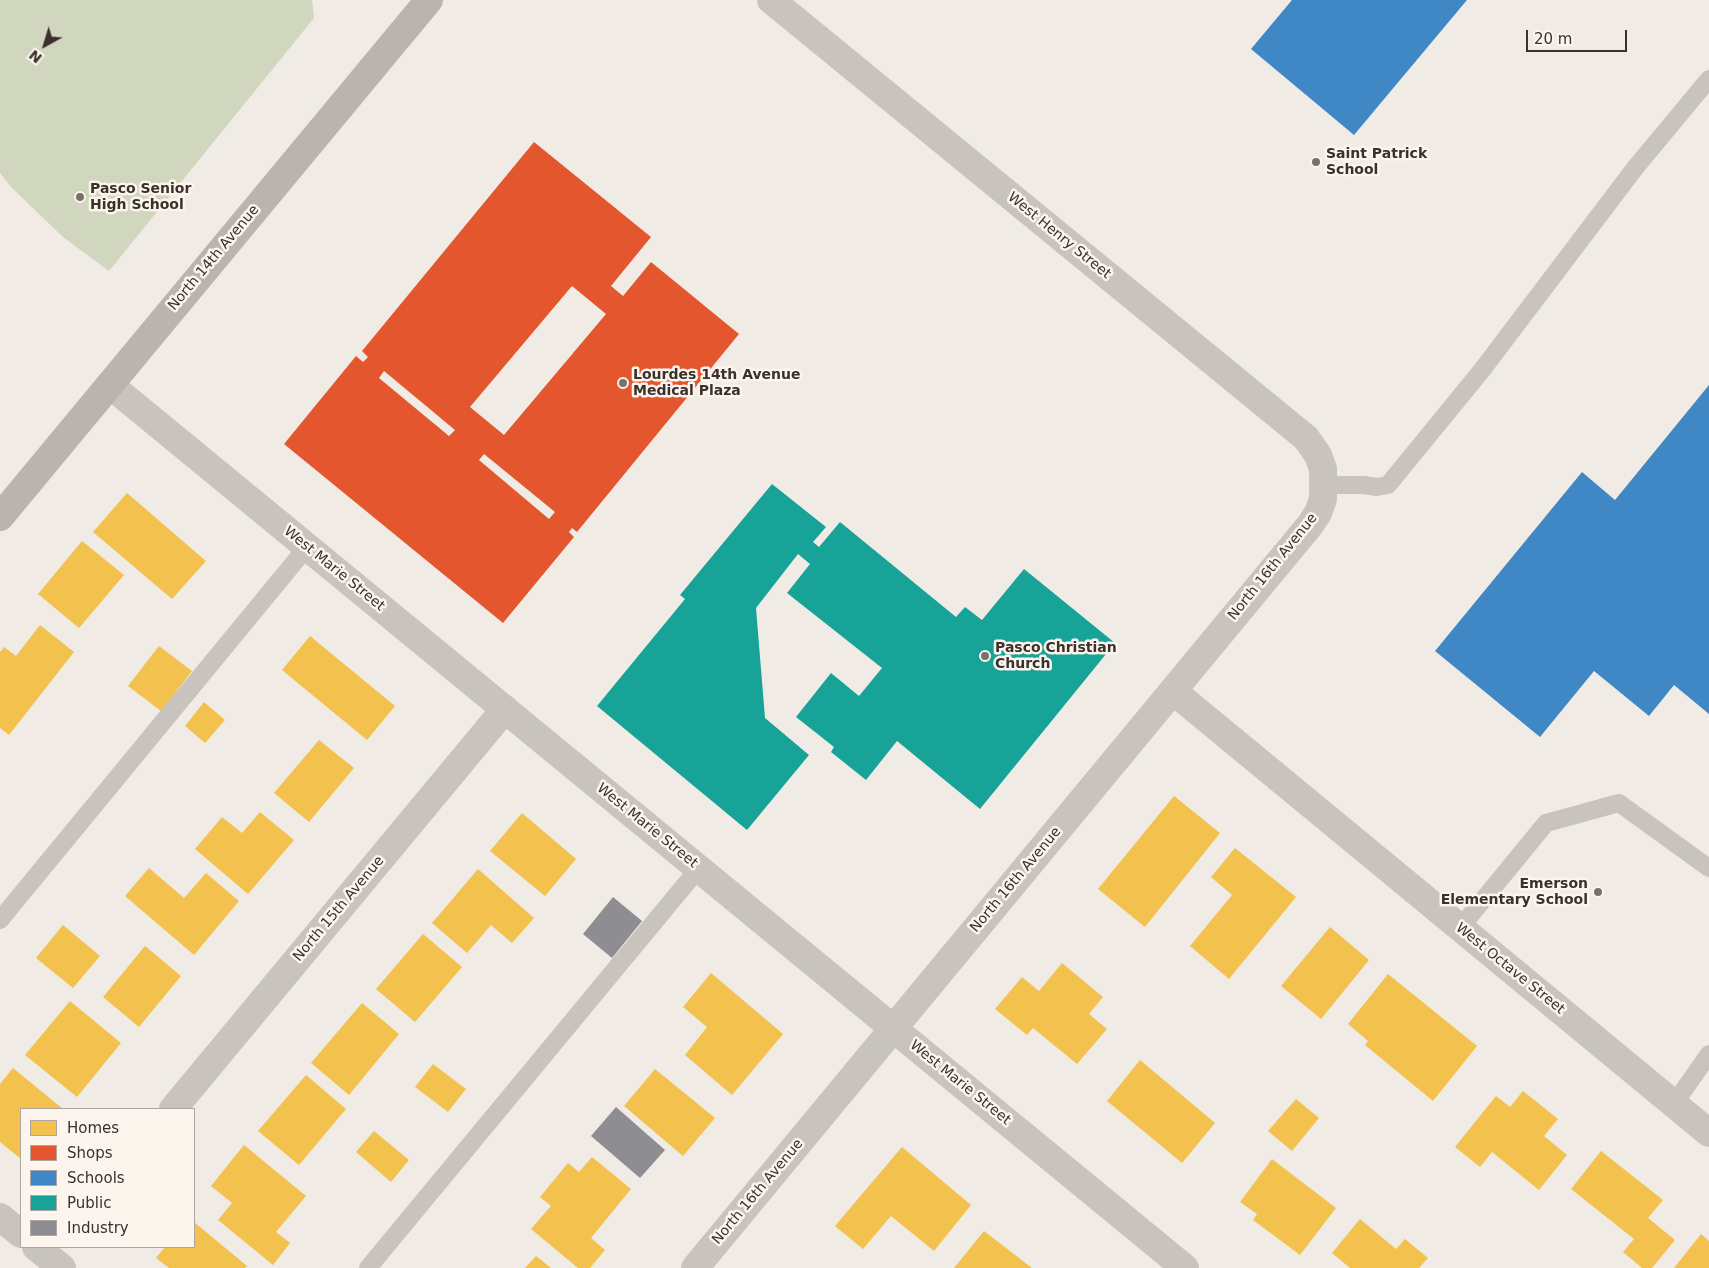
<!DOCTYPE html>
<html>
<head>
<meta charset="utf-8">
<style>
	body { margin:0 }
	#map { position:relative; width:1709px; height:1268px; overflow:hidden; background:#f0ebe5; font-family:"DejaVu Sans",sans-serif }
	canvas { display:block }
	.legend { position:absolute; left:20px; top:1108px; width:175px; height:140px; box-sizing:border-box; background:#fbf5ee; border:1px solid #aea6a0; margin:0; padding:6px 9px; list-style:none; font-size:15px; color:#3b302b }
	.legend li { display:flex; align-items:center; gap:10px; height:25px }
	.legend b { width:25px; border:1px solid #aea6a0 }
	.north { position:absolute; left:20px; top:20px; width:50px; height:50px; -webkit-text-stroke:4px #fbf5ee; paint-order:stroke; rotate:219deg; font-size:14px; font-weight:700; line-height:20px; text-align:center; color:#3b302b }
	.north::after { content:''; display:block; margin:auto; width:18px; height:22px; background:#3b302b; clip-path:polygon(50% 0,100% 100%,50% 72%,0 100%) }
	.scale { position:absolute; left:1526px; top:30px; width:101px; height:22px; box-sizing:border-box; border:2px solid #3b302b; border-top:0; padding-left:6px; font-size:15px; line-height:18px; white-space:nowrap; color:#3b302b; -webkit-text-stroke:4px #fbf5ee; paint-order:stroke }
</style>
</head>
<body>
<div id="map">
<canvas width="1709" height="1268"></canvas>
<ul class="legend">
<li><b style="height:14px;background:#f2c14e"></b>Homes</li>
<li><b style="height:14px;background:#e4572e"></b>Shops</li>
<li><b style="height:14px;background:#3f88c5"></b>Schools</li>
<li><b style="height:14px;background:#17a398"></b>Public</li>
<li><b style="height:14px;background:#8d8d92"></b>Industry</li>
</ul>
<div class="north">N</div>
<div class="scale">20 m</div>
</div>
<script>
const context = document.querySelector('canvas').getContext('2d');
context.lineJoin = 'round';
function fill(path, color) { context.fillStyle = color; context.fill(path, 'evenodd'); }
const shape = rows => new Path2D(rows.map(r => 'M' + r).join(''));
function stroke(path, color, width, dash) { context.strokeStyle = color; context.lineWidth = width; context.lineCap = dash ? 'butt' : 'round'; context.setLineDash(dash || []); context.stroke(path); }
function drawText(font, color, halo, rows, align = 'center') {
  context.font = font + ' "DejaVu Sans",sans-serif'; context.lineWidth = 5; context.setLineDash([]); context.textBaseline = 'middle'; context.strokeStyle = halo; context.fillStyle = color; for (const [text, x, y, turn = 0] of rows) {
    context.save(); context.translate(x, y); context.rotate((+turn || 0) * Math.PI / 180); context.textAlign = isNaN(turn) ? turn : align; if (halo) context.strokeText(text, 0, 0); context.fillText(text, 0, 0); context.restore();
  }
}
fill(shape([
	[0,0,312,0,314,18,109,271,63,237,11,187,0,173]
]), '#d1d6bf');
fill(shape([
	[127,493,206,561,172,599,93,532],
	[82,541,124,575,79,628,38,594],
	[40,625,74,652,9,735,0,728,0,652,4,647,16,656],
	[310,636,395,706,367,740,282,670],
	[159,646,192,671,161,711,128,686],
	[204,702,225,720,205,743,185,726],
	[319,740,354,768,309,822,274,793],
	[1174,796,1220,833,1145,927,1098,889],
	[260,812,294,840,248,894,195,849,222,817,242,833],
	[522,813,576,859,545,896,490,851],
	[1235,848,1296,897,1229,979,1190,946,1232,895,1211,877],
	[149,868,184,898,206,873,239,901,194,955,125,896],
	[478,869,534,918,512,943,491,925,467,953,432,923],
	[63,925,100,956,73,988,36,958],
	[1330,927,1369,960,1321,1019,1281,986],
	[423,934,462,967,415,1022,376,989],
	[145,946,181,976,139,1027,103,997],
	[1062,963,1103,997,1089,1014,1107,1029,1077,1064,1033,1028,1027,1035,995,1009,1022,977,1039,991],
	[711,973,783,1034,732,1095,685,1055,707,1027,683,1007],
	[1388,974,1477,1046,1433,1101,1365,1045,1368,1041,1348,1024],
	[70,1001,121,1043,77,1097,25,1055],
	[362,1003,399,1034,349,1095,311,1063],
	[1140,1060,1215,1123,1182,1163,1107,1101],
	[433,1064,466,1089,448,1112,415,1087],
	[13,1068,63,1109,21,1109,21,1159,0,1142,0,1084],
	[655,1069,715,1118,683,1156,624,1106],
	[306,1075,346,1109,299,1165,258,1131],
	[1523,1091,1558,1119,1544,1136,1567,1155,1539,1190,1492,1152,1480,1167,1455,1147,1496,1096,1510,1107],
	[1296,1099,1319,1118,1292,1151,1268,1131],
	[374,1131,409,1160,391,1182,356,1152],
	[244,1145,306,1196,276,1232,290,1243,273,1265,218,1220,232,1203,211,1186],
	[902,1147,971,1205,934,1251,891,1216,863,1249,835,1226],
	[1601,1151,1663,1200,1648,1218,1675,1240,1652,1268,1642,1268,1623,1252,1634,1239,1571,1189],
	[592,1157,631,1189,591,1238,605,1250,590,1268,578,1268,531,1229,551,1206,540,1197,568,1163,579,1172],
	[1272,1159,1336,1208,1300,1255,1253,1220,1257,1214,1240,1202],
	[1360,1219,1396,1249,1405,1239,1428,1258,1419,1268,1350,1268,1332,1253],
	[194,1222,247,1266,245,1268,169,1268,156,1258,165,1247,194,1247],
	[984,1231,1032,1268,954,1268],
	[1701,1234,1709,1241,1709,1268,1674,1268],
	[536,1256,551,1268,525,1268]
]), '#f2c14e');
fill(shape([
	[534,142,651,237,611,286,623,296,651,262,739,334,577,532,572,528,569,532,574,537,503,623,284,444,356,356,363,362,368,357,362,351],
	[572,286,606,314,504,435,470,407],
	[384,371,455,430,449,436,379,378],
	[484,454,555,512,549,519,479,460]
]), '#e4572e');
fill(shape([
	[1292,0,1467,0,1354,135,1251,49],
	[1709,385,1709,714,1674,685,1649,716,1594,671,1540,737,1435,651,1582,472,1615,500]
]), '#3f88c5');
fill(shape([
	[772,484,826,527,813,542,819,547,840,522,956,617,965,607,982,620,1024,569,1115,643,980,809,897,741,866,780,831,752,834,747,796,717,831,673,859,696,882,668,787,593,810,564,798,554,756,608,765,718,809,755,747,830,597,706,685,599,680,595]
]), '#17a398');
fill(shape([
	[613,897,642,921,612,958,583,934],
	[616,1107,665,1150,640,1178,591,1136]
]), '#8d8d92');
stroke(shape([
	[1324,485,1364,485,1377,487,1388,485,1482,370,1635,168,1709,79],
	[0,920,307,547],
	[1460,928,1546,823,1619,803,1709,868],
	[1674,1104,1709,1054],
	[368,1268,699,868]
]), '#c9c3be', 18);
stroke(shape([
	[110,385,1185,1268],
	[1173,691,1709,1133],
	[173,1109,505,709],
	[0,1217,21,1234],
	[36,1247,62,1268],
	[695,1268,1310,525,1318,513,1323,499,1323,469,1318,455,1306,438,771,0]
]), '#c9c3be', 28);
stroke(shape([
	[0,517,429,0]
]), '#bab3ae', 28);
for (const [x, y, r, color] of [
	[1316,162,5,"#7a716c"],
	[80,197,5,"#7a716c"],
	[623,383,5,"#7a716c"],
	[985,656,5,"#7a716c"],
	[1598,892,5,"#7a716c"]
]) { const dot = new Path2D(); dot.arc(x, y, r, 0, 2 * Math.PI); context.fillStyle = color; context.fill(dot); stroke(dot, '#fbf5ee', 2); }
drawText('bold 14px', '#3b302b', '#fbf5ee', [
	["Saint Patrick",1326,154],
	["School",1326,170],
	["Pasco Senior",90,189],
	["High School",90,205],
	["Lourdes 14th Avenue",633,375],
	["Medical Plaza",633,391],
	["Pasco Christian",995,648],
	["Church",995,664],
	["Emerson",1588,884,"right"],
	["Elementary School",1588,900,"right"]
], 'left');
drawText('14px', '#3b302b', '#fbf5ee', [
	["West Henry Street",1059,236,39],
	["North 14th Avenue",214,258,-50],
	["North 16th Avenue",1273,567,-51],
	["West Marie Street",334,569,39],
	["West Marie Street",647,826,39],
	["North 16th Avenue",1016,880,-50],
	["North 15th Avenue",339,909,-50],
	["West Octave Street",1510,969,39],
	["West Marie Street",960,1083,39],
	["North 16th Avenue",758,1192,-50]
]);
</script>
</body>
</html>
